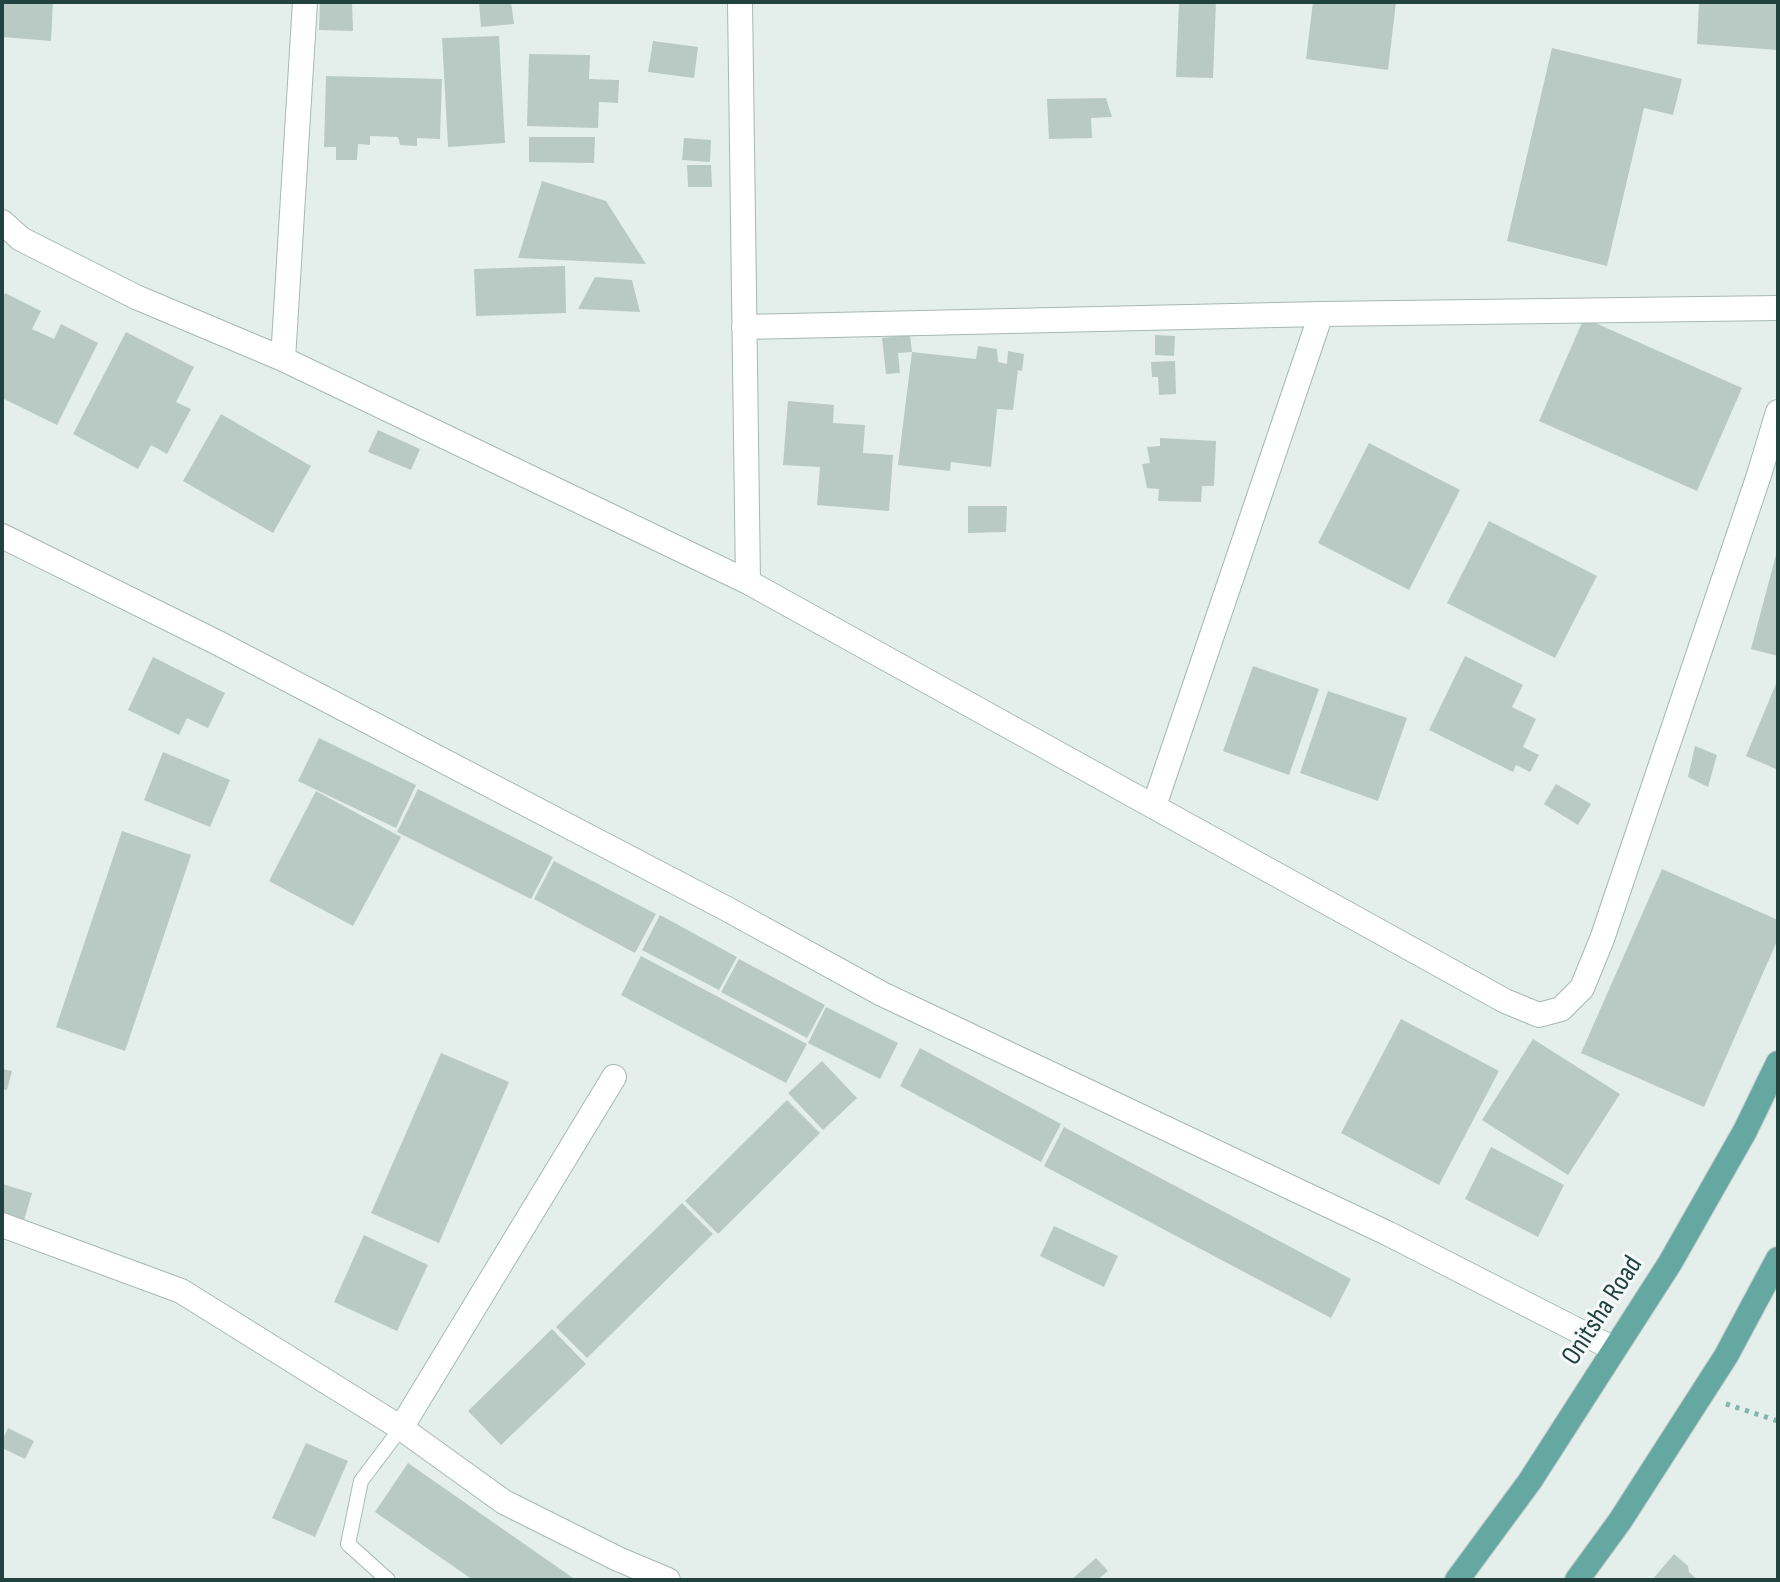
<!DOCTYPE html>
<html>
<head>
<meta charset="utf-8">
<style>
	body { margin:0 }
	#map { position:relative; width:1780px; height:1582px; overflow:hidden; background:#e4efec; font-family:"Sofia Sans Condensed",sans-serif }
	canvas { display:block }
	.frame { position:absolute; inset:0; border:4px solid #21423f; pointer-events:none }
</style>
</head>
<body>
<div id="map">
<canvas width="1780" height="1582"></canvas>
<div class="frame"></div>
</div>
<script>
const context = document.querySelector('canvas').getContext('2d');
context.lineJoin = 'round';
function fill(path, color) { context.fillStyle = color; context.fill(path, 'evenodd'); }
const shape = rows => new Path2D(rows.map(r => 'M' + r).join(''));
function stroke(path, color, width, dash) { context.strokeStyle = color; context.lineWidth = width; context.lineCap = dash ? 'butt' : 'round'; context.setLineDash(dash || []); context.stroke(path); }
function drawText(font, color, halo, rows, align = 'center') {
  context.font = font + ' "Sofia Sans Condensed",sans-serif'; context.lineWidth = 6; context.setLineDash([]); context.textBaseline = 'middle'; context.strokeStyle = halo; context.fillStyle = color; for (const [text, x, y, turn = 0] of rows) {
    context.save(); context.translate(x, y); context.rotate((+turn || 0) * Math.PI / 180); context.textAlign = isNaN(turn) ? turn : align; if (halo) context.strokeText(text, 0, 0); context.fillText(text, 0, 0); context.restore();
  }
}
fill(shape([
	[2,2,53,2,51,41,2,37],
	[320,2,352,2,353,31,319,30],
	[479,2,511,2,514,24,481,27],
	[1179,2,1216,2,1213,78,1176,77],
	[1313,2,1396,2,1388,70,1306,59],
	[1699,2,1778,2,1778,50,1697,44],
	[499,36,505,143,448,147,442,38],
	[653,41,698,47,694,78,648,72],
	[1552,48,1682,79,1673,115,1644,108,1607,266,1507,241],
	[529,54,590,55,589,79,619,80,618,103,599,102,598,128,527,126],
	[326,76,442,79,440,139,417,138,417,146,400,145,398,137,370,136,370,145,358,144,357,160,336,160,336,147,324,147],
	[1106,98,1112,117,1091,118,1092,138,1049,139,1047,99],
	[529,137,595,137,594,163,529,162],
	[684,138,711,140,710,162,682,160],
	[687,165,711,165,712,187,688,187],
	[542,181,606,201,646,264,518,258],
	[565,266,566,313,476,316,474,269],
	[595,277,632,280,640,312,578,309],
	[5,293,41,311,32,329,54,339,61,324,98,343,57,425,2,398,2,300],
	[1584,318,1742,388,1697,491,1539,421],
	[126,332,194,367,176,402,191,409,167,454,151,445,138,469,73,434],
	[910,335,912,352,898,353,900,373,886,374,882,338],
	[1155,335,1175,336,1174,356,1155,355],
	[978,346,997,349,998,362,1007,364,1008,351,1024,354,1022,371,1018,370,1013,410,997,409,991,467,951,462,950,471,898,465,912,352,976,359],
	[1175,361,1176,394,1159,395,1158,377,1152,377,1151,362],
	[788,401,834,405,833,423,865,425,863,453,893,455,889,511,817,505,820,467,783,465],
	[221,414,311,466,273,533,183,481],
	[378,430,420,449,411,470,368,452],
	[1160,438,1216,441,1214,486,1202,486,1201,502,1158,501,1159,489,1147,488,1142,464,1150,463,1147,447,1160,446],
	[1369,443,1460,490,1409,590,1318,543],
	[968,506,1007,506,1006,532,968,533],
	[1489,521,1597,576,1555,658,1447,603],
	[1777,551,1778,551,1778,656,1751,649],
	[1465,656,1523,685,1512,707,1536,719,1523,747,1539,755,1530,772,1516,765,1513,772,1429,730],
	[153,657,225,693,208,728,187,718,179,735,128,710],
	[1253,666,1319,689,1289,775,1223,751],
	[1778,679,1778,770,1746,756],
	[1328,691,1407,718,1378,801,1300,773],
	[319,738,416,785,396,828,298,781],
	[1695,746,1717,755,1708,787,1688,777],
	[163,752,230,780,210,827,144,800],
	[1556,784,1591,804,1578,825,1544,804],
	[418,789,553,857,531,899,397,832],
	[316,791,401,837,353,926,269,881],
	[122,831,191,855,125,1051,56,1027],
	[554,861,656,914,635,953,534,899],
	[1662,869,1778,920,1778,939,1704,1107,1581,1053],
	[660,915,737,957,719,990,642,950],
	[641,956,807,1044,786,1083,621,995],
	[739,959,825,1005,807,1038,721,992],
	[826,1007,898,1043,880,1079,808,1043],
	[1401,1019,1499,1071,1439,1185,1341,1133],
	[1533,1039,1620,1094,1568,1175,1482,1120],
	[920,1048,1061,1124,1041,1162,900,1086],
	[441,1053,509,1082,439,1243,371,1213],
	[822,1061,857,1098,823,1130,788,1093],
	[2,1069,12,1071,7,1090,2,1089],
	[787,1100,820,1133,718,1234,685,1201],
	[1064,1127,1351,1279,1331,1318,1044,1166],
	[1491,1147,1564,1185,1538,1237,1465,1199],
	[2,1184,32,1193,23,1224,2,1217],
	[682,1203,713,1234,587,1358,556,1327],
	[1054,1226,1118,1256,1104,1287,1040,1256],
	[364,1235,428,1265,397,1331,334,1302],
	[552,1329,586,1364,501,1445,468,1411],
	[8,1428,34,1441,25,1459,2,1448,2,1441],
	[306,1443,348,1461,315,1537,272,1518],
	[408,1463,576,1580,473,1580,375,1512],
	[1674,1554,1688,1566,1689,1572,1698,1580,1652,1580],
	[1096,1558,1108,1571,1097,1580,1071,1580]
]), '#b9cac5');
const lane = shape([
	[388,1580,348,1544,361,1481,401,1428]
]);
const street = shape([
	[740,2,748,582],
	[2,222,21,239,136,297,283,359,748,582,1505,1001,1539,1015,1561,1009,1582,988,1602,939,1759,475,1778,412],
	[744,327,1321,314,1778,308],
	[283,359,305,2],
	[2,536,220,644,727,909,882,994,1389,1234,1614,1349],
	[1154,806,1321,314],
	[2,1225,181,1291,401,1428,504,1502,618,1559,668,1580],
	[401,1428,614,1077]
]);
const primary = shape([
	[1457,1580,1530,1481,1670,1263,1745,1131,1778,1063],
	[1577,1580,1620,1521,1726,1356,1778,1259]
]);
stroke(lane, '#a6b8b5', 16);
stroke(street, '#a6b8b5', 26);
stroke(primary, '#c1cac9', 26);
stroke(shape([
	[1726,1404,1778,1421]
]), '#81b5ad', 5, [4, 6]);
stroke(lane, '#fff', 14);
stroke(street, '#fff', 24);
stroke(primary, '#65a8a2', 24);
drawText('28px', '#21423f', '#f5faf9', [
	["Onitsha Road",1603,1311,-57]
]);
</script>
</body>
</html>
